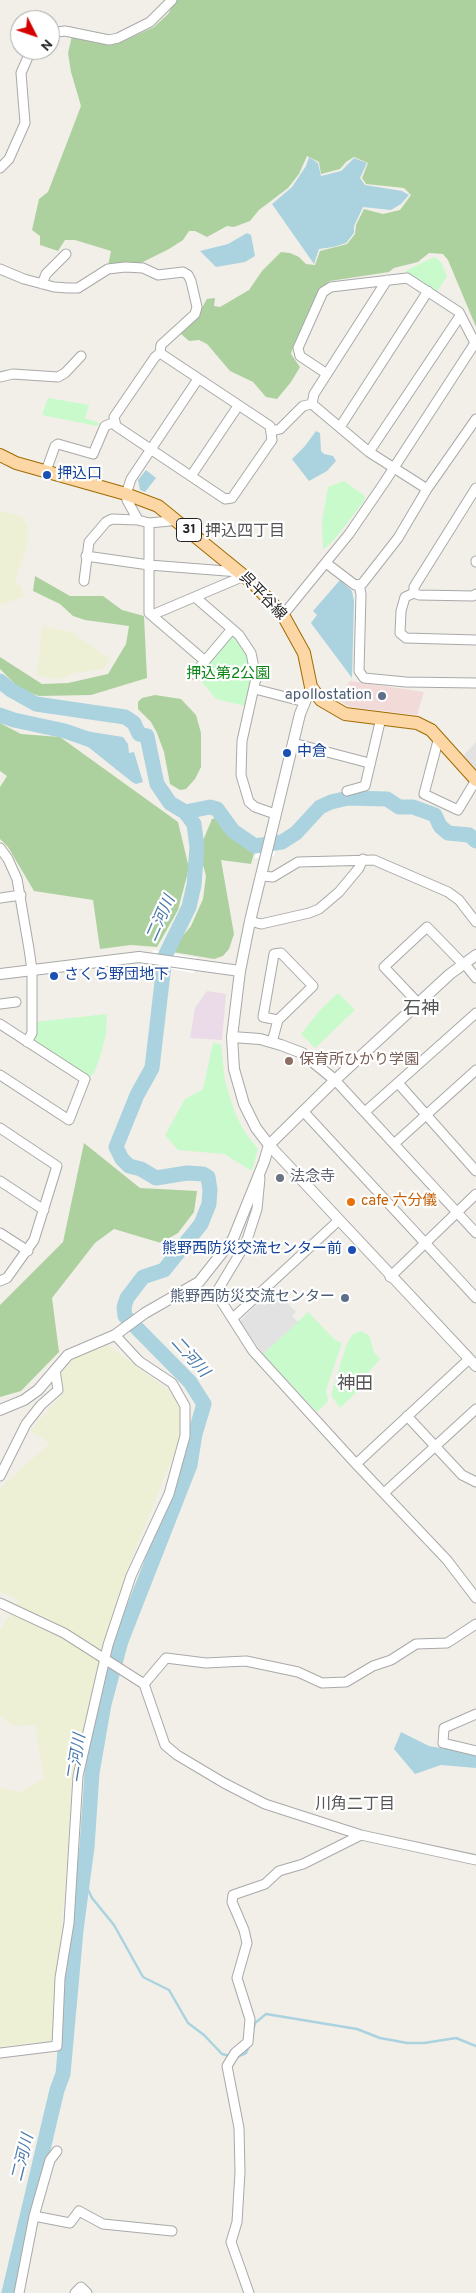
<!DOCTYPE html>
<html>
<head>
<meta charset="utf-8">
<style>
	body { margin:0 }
	#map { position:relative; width:476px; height:2293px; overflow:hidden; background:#f2efe9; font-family:Overpass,sans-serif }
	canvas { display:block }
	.north { position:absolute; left:10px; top:10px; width:50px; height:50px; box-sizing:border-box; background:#fff; border:1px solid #a7a7a7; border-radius:50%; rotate:131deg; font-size:14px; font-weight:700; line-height:20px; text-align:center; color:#222 }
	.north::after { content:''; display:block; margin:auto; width:18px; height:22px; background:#d40000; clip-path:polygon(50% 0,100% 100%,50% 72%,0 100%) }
</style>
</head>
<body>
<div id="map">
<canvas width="476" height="2293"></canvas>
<div class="north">N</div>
</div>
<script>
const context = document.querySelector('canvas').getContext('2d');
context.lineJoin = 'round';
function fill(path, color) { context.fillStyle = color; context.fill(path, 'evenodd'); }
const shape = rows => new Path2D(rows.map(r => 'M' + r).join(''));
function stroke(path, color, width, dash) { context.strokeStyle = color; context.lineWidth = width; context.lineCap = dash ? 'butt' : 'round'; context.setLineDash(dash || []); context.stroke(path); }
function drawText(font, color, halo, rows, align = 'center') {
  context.font = font + ' Overpass,"Noto Sans JP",sans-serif'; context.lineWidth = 4.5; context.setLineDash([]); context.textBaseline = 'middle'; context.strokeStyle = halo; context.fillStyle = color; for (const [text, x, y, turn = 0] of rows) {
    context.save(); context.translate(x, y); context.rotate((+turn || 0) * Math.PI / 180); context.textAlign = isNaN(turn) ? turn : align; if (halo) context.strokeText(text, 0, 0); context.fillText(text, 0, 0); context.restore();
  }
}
fill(shape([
	[350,681,424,692,417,715,350,707,338,700]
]), '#f2dad9');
fill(shape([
	[207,991,226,994,222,1040,190,1038,195,1008]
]), '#ebdbe8');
fill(shape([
	[0,511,22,516,28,528,28,543,15,580,22,587,24,597,0,605],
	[42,626,72,632,110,659,104,669,75,673,60,679,37,676],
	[108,1345,167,1389,181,1405,179,1441,128,1568,72,1773,67,1864,52,2041,0,2047,0,1787,20,1792,44,1778,35,1725,13,1726,0,1716,0,1630,19,1600,0,1592,0,1488,50,1443,30,1431,63,1393,60,1375,75,1356]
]), '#eef0d5');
fill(shape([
	[176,0,476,0,476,327,448,260,443,254,429,253,418,262,394,268,389,272,330,281,323,286,294,344,291,354,300,367,291,382,277,399,266,397,253,382,230,371,207,344,199,340,189,341,180,333,200,311,207,299,215,298,214,306,220,307,249,290,262,271,281,252,290,253,299,257,306,264,315,265,320,251,347,244,355,234,356,225,364,209,383,214,400,210,411,195,404,188,366,184,362,178,368,163,354,157,346,162,340,169,321,174,319,162,307,156,299,174,288,188,259,210,250,221,234,227,227,226,207,237,195,231,189,231,183,240,169,249,139,264,108,266,111,251,75,240,65,240,58,251,40,245,40,236,32,230,39,199,48,192,81,106,71,72,68,53,72,36,108,43,130,38,154,27,168,14],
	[35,576,70,596,103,596,122,610,144,616,147,678,91,695,39,696,20,689,0,669,0,657,42,684,68,683,108,674,126,644,129,626,85,620,73,616,60,604,33,591],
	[155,695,181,699,196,715,201,733,201,767,195,779,186,789,180,790,170,784,164,752,157,733,151,722,138,709,138,702,142,698],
	[0,723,21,734,60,737,178,822,189,868,178,910,157,947,131,945,100,949,93,900,34,891,8,847,0,839,0,787,7,776,0,771],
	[215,818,225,826,231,836,255,850,251,864,221,860,234,934,229,949,223,956,214,959,173,952,172,949,191,926,203,899,206,876,199,850,212,819],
	[84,1143,140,1188,197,1191,194,1212,178,1233,161,1243,114,1229,95,1243,52,1298,59,1352,21,1391,0,1397,0,1305,63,1242]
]), '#add19e');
fill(shape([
	[434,257,441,262,447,276,437,292,405,271],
	[48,398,89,405,85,418,99,423,97,426,42,415],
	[344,481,365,496,364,501,334,540,323,550,322,522,328,487],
	[232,633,247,653,252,675,245,706,216,699,196,675],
	[338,993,355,1010,315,1048,301,1034,322,1008],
	[107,1014,106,1034,100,1057,94,1073,88,1079,29,1041,34,1022],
	[213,1043,221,1044,225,1081,235,1113,244,1131,258,1149,252,1171,224,1154,178,1150,165,1135,185,1099,203,1089],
	[308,1312,335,1340,342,1343,326,1390,328,1401,317,1412,263,1354],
	[361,1331,369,1335,374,1352,380,1359,368,1373,364,1385,340,1408,331,1395,346,1346,353,1334]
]), '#c8facc');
fill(shape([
	[476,742,476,772,463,756],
	[274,1288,296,1312,292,1316,298,1322,263,1354,240,1321]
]), '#e2e2e2');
fill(shape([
	[309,157,318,163,321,176,341,171,354,158,367,163,360,178,365,185,402,191,409,195,401,204,391,210,363,207,354,226,354,233,346,243,333,247,319,249,314,264,272,204,292,187,306,166],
	[247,233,251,235,255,256,245,262,216,267,200,251,228,244],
	[316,431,320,433,321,451,324,454,333,456,336,461,327,471,309,481,292,459,305,446],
	[146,470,156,478,145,492,140,490,138,480],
	[340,580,352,591,354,601,352,678,311,623,317,615,313,611],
	[85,731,123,737,128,744,129,753,134,752,143,782,136,784,132,782,87,746,82,744],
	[401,1732,429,1746,476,1754,476,1768,441,1765,415,1774,394,1749]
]), '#aad3df');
fill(shape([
	[279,837,274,856,255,858,260,838],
	[153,950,197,958,194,973,150,965]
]), '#fff');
stroke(shape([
	[83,1879,92,1898,114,1925,143,1977,169,1990,188,2023,204,2035,222,2054,230,2056],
	[253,2031,255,2023,266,2014,357,2029,380,2038,407,2043,424,2043,456,2038,476,2046],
	[235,2058,246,2053,249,2046]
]), '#aad3df', 2.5);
stroke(shape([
	[0,681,11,690,36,704,125,717,134,723,139,734,147,736,157,784,170,803,185,812,194,824,197,847,194,885,189,907,165,956,152,1068,137,1095,116,1147,122,1159,129,1166,141,1169,156,1178,187,1173,203,1174,208,1177,210,1190,209,1204,201,1224,164,1270,143,1277,127,1298,124,1307,125,1316,190,1382,204,1404,195,1434,190,1465,121,1641,104,1704,92,1773,87,1847,76,1930,63,2074,57,2090,9,2293],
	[0,715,14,720,65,731,102,744],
	[185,812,210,807,217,809,233,831,255,846,282,842,296,833,320,807,331,802,348,798,387,799,399,807,413,807,435,815,440,826,448,833,469,835,476,841]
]), '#aad3df', 15);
const minor = shape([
	[50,33,65,31,109,40,118,38,150,22,172,0],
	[0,168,9,159,25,123,21,73,31,50],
	[0,269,24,279,54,287,68,288,78,288,108,269,125,267,143,268,158,275,183,272,188,275,191,281,197,307,195,314,161,345,160,353,155,357,114,417,116,426,225,499,232,498,272,440,270,426,160,353],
	[387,280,314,394,312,404,369,452,427,489],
	[42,284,46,274,66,254],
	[327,374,300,356,298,348,323,292,331,287,407,278,459,312,476,345],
	[0,377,13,374,58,377,65,373,81,356],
	[340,427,428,291],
	[272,431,280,429,303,406,312,404],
	[369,452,460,316],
	[46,471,55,446,58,444,93,454,105,426,115,422],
	[191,476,238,406],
	[476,488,414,587,414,593,419,595,473,596,476,594],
	[138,520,127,500,126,494,131,479,198,379],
	[149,523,149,613,205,661],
	[86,556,149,565,239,572],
	[476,561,476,562],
	[326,563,355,585,362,584,398,538,427,489,476,419],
	[84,581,89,542,106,522,112,519,138,520,149,523,170,521,175,519],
	[359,585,361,594,359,671,364,678,406,682,476,683],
	[414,593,405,597,401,611,400,633,406,638,476,640],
	[195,597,239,635,251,653,256,678,242,741,241,775,249,802,255,807,275,814],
	[152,615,244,576],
	[283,615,349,534,384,483,475,343],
	[194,674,232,629],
	[255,689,305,702],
	[439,737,424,794,458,810,476,780],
	[293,743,369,763],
	[347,791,365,786,381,718],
	[0,848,8,859,17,879,29,949,32,970,32,1033,27,1042],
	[261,876,273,877,298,862,374,860,448,892,459,900,476,922],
	[0,898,21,895],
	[250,921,261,924,309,913,319,909,339,892,359,868,363,859],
	[464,963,476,978],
	[418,1003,384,967,427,927,463,964],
	[0,1004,16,1002],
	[0,1024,85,1079,69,1120,0,1075],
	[272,1042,278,1020,313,986,281,953,274,954,263,1017,278,1020],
	[335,1080,476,1233],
	[398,1083,476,1171],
	[303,1111,476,1298],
	[366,1111,476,1013],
	[0,1128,57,1166,34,1240,7,1278,0,1281],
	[395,1143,476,1070],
	[260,1178,257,1209,246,1243,216,1293,253,1351,356,1464,447,1560,476,1598],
	[0,1181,44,1210],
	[0,1233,28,1251],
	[390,1277,476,1194],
	[233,1318,338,1221],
	[407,1416,462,1475,476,1482],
	[356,1464,468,1360],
	[0,1476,26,1424,41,1405,58,1390,55,1370],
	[384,1493,476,1409],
	[0,1603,64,1633,144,1684,165,1745,177,1755,224,1783,265,1804,361,1835,476,1860],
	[144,1684,166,1658,206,1663,246,1661,298,1672,322,1683,346,1682,373,1666,391,1660,416,1644,447,1643,476,1624],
	[476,1714,444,1728,443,1743,476,1751],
	[0,2053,57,2046,60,1978,69,1923,78,1776,108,1645,131,1576,169,1494,185,1436,185,1406,172,1383,139,1361,115,1335],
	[34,2216,70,2223,79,2211,103,2224,172,2231],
	[19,2293,34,2216,50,2160,57,2151],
	[75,2293,81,2287,87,2293],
	[249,2293,231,2242,237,2222,240,2172,239,2128,227,2066,235,2053,248,2042,250,2019,237,1978,247,1943,244,1930,232,1902,233,1895,265,1884,279,1871,303,1864,361,1835]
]);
const tertiary = shape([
	[311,687,300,714,250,921,240,971,232,1037,234,1069,244,1104,256,1128,269,1145,476,1366],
	[0,974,139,957,240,971],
	[232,1037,260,1039,281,1045,302,1053,335,1080],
	[0,1410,24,1400,38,1390,68,1355,115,1335,145,1313,199,1282,233,1239,264,1162,269,1145,335,1080,450,974,476,955]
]);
const primary = shape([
	[0,455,16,463,126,494,158,506,255,585,283,615,304,653,311,687,321,700,345,714,417,723,431,730,476,780]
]);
stroke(minor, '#a9a9a9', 11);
stroke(tertiary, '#a9a9a9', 12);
stroke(primary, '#a06b00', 14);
stroke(minor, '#fff', 9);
stroke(tertiary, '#fff', 10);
stroke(primary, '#fcd6a4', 12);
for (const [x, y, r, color] of [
	[47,475,5,"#1a4fb4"],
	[382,696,5,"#5c6f8a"],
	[287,753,5,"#1a4fb4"],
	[54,976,5,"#1a4fb4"],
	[289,1061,5,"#8d6e63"],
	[280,1178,5,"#6b7280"],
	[351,1202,5,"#e8710a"],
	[352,1250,5,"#1a4fb4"],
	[345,1298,5,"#5c6f8a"]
]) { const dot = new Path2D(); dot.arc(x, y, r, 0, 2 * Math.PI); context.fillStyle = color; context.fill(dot); stroke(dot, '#fff', 2); }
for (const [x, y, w] of [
	[189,530,25]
]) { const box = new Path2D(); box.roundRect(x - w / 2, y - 11.5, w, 23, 4); context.fillStyle = '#fff'; context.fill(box); stroke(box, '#222', 1); }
drawText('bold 14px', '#222', null, [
	["31",189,530]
]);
drawText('15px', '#164399', '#fff', [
	["押込口",57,475],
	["中倉",297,753],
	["さくら野団地下",64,976],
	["熊野西防災交流センター前",342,1250,"right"]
], 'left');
drawText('15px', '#222', '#fff', [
	["呉平谷線",262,597,46]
]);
drawText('15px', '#0c8416', '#fff', [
	["押込第2公園",228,675]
]);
drawText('15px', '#4e5e75', '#fff', [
	["apollostation",372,696],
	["熊野西防災交流センター",335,1298]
], 'right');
drawText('15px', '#785e54', '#fff', [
	["保育所ひかり学園",299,1061]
], 'left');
drawText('15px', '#5b616d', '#fff', [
	["法念寺",290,1178]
], 'left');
drawText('15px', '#c56008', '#fff', [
	["cafe 六分儀",361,1202]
], 'left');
drawText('16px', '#555', '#fff', [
	["押込四丁目",245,533],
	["川角二丁目",355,1806]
]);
drawText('italic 16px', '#4a7aab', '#fff', [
	["二河川",162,919,-66],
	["二河川",189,1358,48],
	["二河川",78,1758,-81],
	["二河川",24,2158,-76]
]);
drawText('18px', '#555', '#fff', [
	["石神",421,1010],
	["神田",355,1385]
]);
</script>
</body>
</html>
